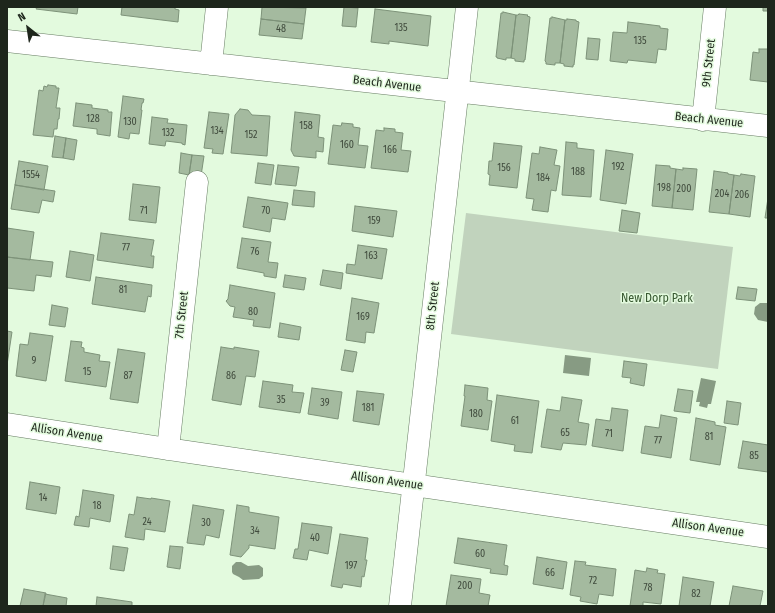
<!DOCTYPE html>
<html>
<head>
<meta charset="utf-8">
<style>
	body { margin:0 }
	#map { position:relative; width:775px; height:613px; overflow:hidden; background:#e3fade; font-family:"Fira Sans Condensed",sans-serif }
	canvas { display:block }
	.frame { position:absolute; inset:0; border:8px solid #1e261c; pointer-events:none }
	.north { position:absolute; left:8px; top:8px; width:40px; height:40px; -webkit-text-stroke:3px #e3fade; paint-order:stroke; rotate:330deg; font-size:11px; font-weight:700; line-height:16px; text-align:center; color:#1e261c }
	.north::after { content:''; display:block; margin:auto; width:14px; height:18px; background:#1e261c; clip-path:polygon(50% 0,100% 100%,50% 72%,0 100%) }
</style>
</head>
<body>
<div id="map">
<canvas width="775" height="613"></canvas>
<div class="frame"></div>
<div class="north">N</div>
</div>
<script>
const context = document.querySelector('canvas').getContext('2d');
context.lineJoin = 'round';
function fill(path, color) { context.fillStyle = color; context.fill(path, 'evenodd'); }
const shape = rows => new Path2D(rows.map(r => 'M' + r).join(''));
function stroke(path, color, width, dash) { context.strokeStyle = color; context.lineWidth = width; context.lineCap = dash ? 'butt' : 'round'; context.setLineDash(dash || []); context.stroke(path); }
function drawText(font, color, halo, rows, align = 'center') {
  context.font = font + ' "Fira Sans Condensed",sans-serif'; context.lineWidth = 3; context.setLineDash([]); context.textBaseline = 'middle'; context.strokeStyle = halo; context.fillStyle = color; for (const [text, x, y, turn = 0] of rows) {
    context.save(); context.translate(x, y); context.rotate((+turn || 0) * Math.PI / 180); context.textAlign = isNaN(turn) ? turn : align; if (halo) context.strokeText(text, 0, 0); context.fillText(text, 0, 0); context.restore();
  }
}
fill(shape([
	[466,213,733,247,718,369,451,334]
]), '#c1d3bd');
fill(shape([
	[760,303,768,303,768,322,758,320,754,314,755,307],
	[565,355,591,358,589,376,563,373],
	[701,378,716,381,711,404,708,404,707,408,699,406,700,402,696,402],
	[236,562,241,562,248,566,259,565,263,568,263,576,259,579,243,580,239,577,233,574,232,572,232,566]
]), '#879b83');
const building = shape([
	[37,7,78,7,77,14,36,9,37,7],
	[122,7,175,7,175,9,179,10,178,22,121,15,122,7],
	[262,7,306,8,304,24,261,19,262,7],
	[344,7,358,8,356,27,342,26,344,7],
	[763,7,768,7,768,11,763,11,763,7],
	[375,9,431,16,428,46,389,41,389,44,371,42,375,9],
	[503,12,516,15,511,58,506,58,506,60,497,58,497,57,496,57,501,13,503,13,503,12],
	[519,14,528,15,527,16,530,17,525,60,524,60,524,62,515,61,515,59,511,58,516,15,518,15,519,14],
	[552,17,565,20,560,63,555,63,555,65,546,64,546,62,545,61,550,18,552,18,552,17],
	[261,19,304,24,302,39,259,35,261,19],
	[567,19,576,20,576,21,579,22,574,65,573,65,573,67,564,66,564,64,560,63,565,20,567,20,567,19],
	[628,22,660,26,660,28,668,29,666,50,658,49,656,63,628,60,627,63,610,61,613,32,627,33,628,22],
	[588,38,600,39,598,60,586,59,588,38],
	[759,49,768,49,768,82,750,80,753,52,759,53,759,49],
	[48,85,56,86,56,88,59,88,56,108,60,108,59,119,58,119,57,129,54,129,53,137,33,135,39,90,43,91,44,86,47,87,48,85],
	[123,96,144,99,143,103,142,103,141,110,142,110,139,134,130,133,129,139,118,137,123,96],
	[76,103,92,105,92,108,108,110,108,112,112,112,110,136,97,134,97,129,73,126,76,103],
	[240,109,248,110,252,115,270,116,267,156,231,153,235,115,240,109],
	[209,112,229,114,223,154,212,153,213,149,204,148,209,112],
	[295,112,320,115,318,137,324,138,323,152,316,151,316,158,294,156,291,150,295,112],
	[152,117,168,119,167,123,187,125,185,145,182,144,182,143,166,141,165,146,149,144,152,117],
	[342,123,353,124,353,127,360,128,358,145,368,146,365,168,328,164,333,125,341,126,342,123],
	[384,128,395,129,395,132,403,133,401,150,411,151,408,172,371,168,376,130,384,131,384,128],
	[55,136,66,138,63,158,52,157,55,136],
	[66,138,77,140,74,160,63,158,66,138],
	[566,142,577,143,577,148,594,150,591,197,562,195,566,142],
	[494,143,522,146,517,188,489,185,490,175,488,174,489,161,492,161,494,143],
	[540,147,557,150,554,165,560,166,556,191,551,190,548,212,532,210,534,199,526,198,532,153,539,154,540,147],
	[606,150,633,154,626,204,600,200,606,150],
	[181,153,192,155,189,175,179,173,181,153],
	[192,155,204,156,201,176,189,175,192,155],
	[19,161,48,166,44,190,15,185,19,161],
	[258,163,274,165,271,185,255,183,258,163],
	[278,165,299,167,296,186,275,184,278,165],
	[656,165,670,166,670,168,676,169,672,208,652,206,656,165],
	[683,168,697,169,693,210,672,208,676,169,683,170,683,168],
	[714,171,728,173,728,174,734,175,729,214,709,212,714,171],
	[741,174,755,176,750,217,729,214,734,175,740,176,741,174],
	[133,184,160,187,156,223,129,220,133,184],
	[15,185,55,191,53,202,42,200,39,213,11,209,15,185],
	[294,190,315,192,314,207,292,205,294,190],
	[248,197,288,203,285,220,272,218,270,232,243,227,248,197],
	[768,198,768,218,765,218,768,198],
	[355,206,397,211,393,237,352,231,355,206],
	[622,210,640,213,637,233,619,231,622,210],
	[7,228,34,232,30,260,7,257,7,228],
	[101,233,154,240,151,256,154,256,153,268,97,260,101,233],
	[242,238,271,242,268,262,278,263,276,278,264,276,264,273,237,268,242,238],
	[358,245,387,249,382,279,346,273,347,264,355,265,358,245],
	[70,251,94,255,90,281,66,277,70,251],
	[7,257,53,262,51,277,36,275,34,291,7,288,7,257],
	[323,270,343,273,341,289,320,285,323,270],
	[285,275,306,278,304,290,283,287,285,275],
	[96,277,152,285,151,297,148,296,145,312,92,304,96,277],
	[230,285,275,293,270,328,253,326,254,320,233,317,235,307,230,306,226,301,228,299,230,285],
	[738,287,757,289,755,301,736,299,738,287],
	[352,298,379,303,374,333,366,332,365,343,346,340,352,298],
	[52,305,68,308,65,327,49,325,52,305],
	[280,323,301,327,299,340,278,337,280,323],
	[7,331,12,332,7,365,7,331],
	[30,333,53,336,46,381,16,376,20,344,28,345,30,333],
	[71,341,82,342,81,347,84,348,84,352,100,355,99,361,110,362,106,387,65,381,71,341],
	[221,347,234,349,234,347,259,351,255,377,246,376,241,405,212,400,221,347],
	[118,349,145,353,138,403,110,399,118,349],
	[345,350,357,352,353,372,341,370,345,350],
	[624,361,647,364,644,386,630,383,631,378,622,377,624,361],
	[263,381,293,385,292,392,304,393,300,413,259,407,263,381],
	[465,385,488,388,487,400,492,401,488,430,461,426,465,396,464,396,465,385],
	[312,388,342,392,338,419,308,414,312,388],
	[678,389,693,391,690,413,674,411,678,389],
	[357,391,384,394,379,425,353,421,357,391],
	[497,395,539,401,532,453,514,451,515,445,491,441,497,395],
	[562,397,582,400,578,422,589,424,586,445,563,443,561,450,541,447,547,409,560,411,562,397],
	[727,401,741,403,738,425,724,423,727,401],
	[612,408,628,410,623,451,592,446,596,419,610,421,612,408],
	[661,415,677,418,671,458,641,453,645,426,659,428,661,415],
	[696,418,715,422,715,425,726,427,720,465,690,460,696,418],
	[743,441,768,445,768,472,738,468,743,441],
	[30,482,60,487,56,514,26,509,30,482],
	[83,490,114,495,110,522,90,518,89,527,74,525,76,516,79,517,83,490],
	[137,497,151,499,151,498,170,501,165,532,145,529,144,540,125,537,129,514,134,515,137,497],
	[193,505,224,510,219,538,206,535,204,545,187,543,193,505],
	[237,505,249,507,249,512,279,517,275,549,249,545,249,548,241,557,230,555,237,505],
	[302,523,332,527,328,554,309,550,307,560,293,558,295,549,298,549,302,523],
	[340,534,368,538,365,560,367,560,364,577,362,576,361,587,343,584,342,588,331,586,340,534],
	[458,538,507,545,504,565,508,566,507,575,490,573,491,569,454,563,458,538],
	[113,546,128,548,124,571,110,569,113,546],
	[170,546,183,547,180,569,167,567,170,546],
	[537,557,567,562,563,589,533,584,537,557],
	[575,561,586,562,585,565,616,569,613,596,599,594,597,604,580,601,581,597,570,595,575,561],
	[647,568,658,570,657,573,665,574,661,604,643,602,643,606,630,606,635,570,646,572,647,568],
	[451,575,481,579,479,593,490,595,488,606,446,606,451,575],
	[683,577,714,582,710,606,679,606,683,577],
	[733,586,763,591,760,606,729,606,733,586],
	[24,589,46,593,43,606,20,606,24,589],
	[45,594,67,598,66,606,43,606,45,594],
	[97,597,132,602,132,606,96,606,97,597]
]);
fill(building, '#a4ba9f');
stroke(building, '#7d9279', 1);
const street = shape([
	[7,41,768,126],
	[211,64,217,7],
	[703,120,715,7],
	[7,424,168,449,768,537],
	[168,449,197,182],
	[400,606,467,7]
]);
stroke(street, '#677c63', 23);
stroke(street, '#fff', 22);
drawText('10px', '#404b3d', null, [
	["135",401,28],
	["48",281,29],
	["135",640,41],
	["128",93,119],
	["130",130,122],
	["158",306,126],
	["134",217,131],
	["132",168,133],
	["152",251,135],
	["160",347,145],
	["166",390,150],
	["192",618,167],
	["156",504,168],
	["188",578,172],
	["1554",31,175],
	["184",543,178],
	["198",664,188],
	["200",684,189],
	["204",722,194],
	["206",742,195],
	["71",144,211],
	["70",266,211],
	["159",374,221],
	["77",126,248],
	["76",255,252],
	["163",371,256],
	["81",123,290],
	["80",253,312],
	["169",363,317],
	["9",34,361],
	["15",87,372],
	["87",128,376],
	["86",231,376],
	["35",281,400],
	["39",325,403],
	["181",368,408],
	["180",476,414],
	["61",515,421],
	["65",565,433],
	["71",609,434],
	["81",709,437],
	["77",658,441],
	["85",754,456],
	["14",43,498],
	["18",97,506],
	["24",147,522],
	["30",206,523],
	["34",255,531],
	["40",315,538],
	["60",480,554],
	["197",351,566],
	["66",550,573],
	["72",593,581],
	["200",465,586],
	["78",648,588],
	["82",696,594]
]);
drawText('12px', '#1e261c', '#e3fade', [
	["9th Street",709,63,-84],
	["Beach Avenue",387,84,7],
	["Beach Avenue",709,120,6],
	["8th Street",433,306,-84],
	["7th Street",182,315,-84],
	["Allison Avenue",67,433,9],
	["Allison Avenue",387,481,8],
	["Allison Avenue",708,528,8]
]);
drawText('12px', '#385831', '#e3fade', [
	["New Dorp Park",657,299]
]);
</script>
</body>
</html>
